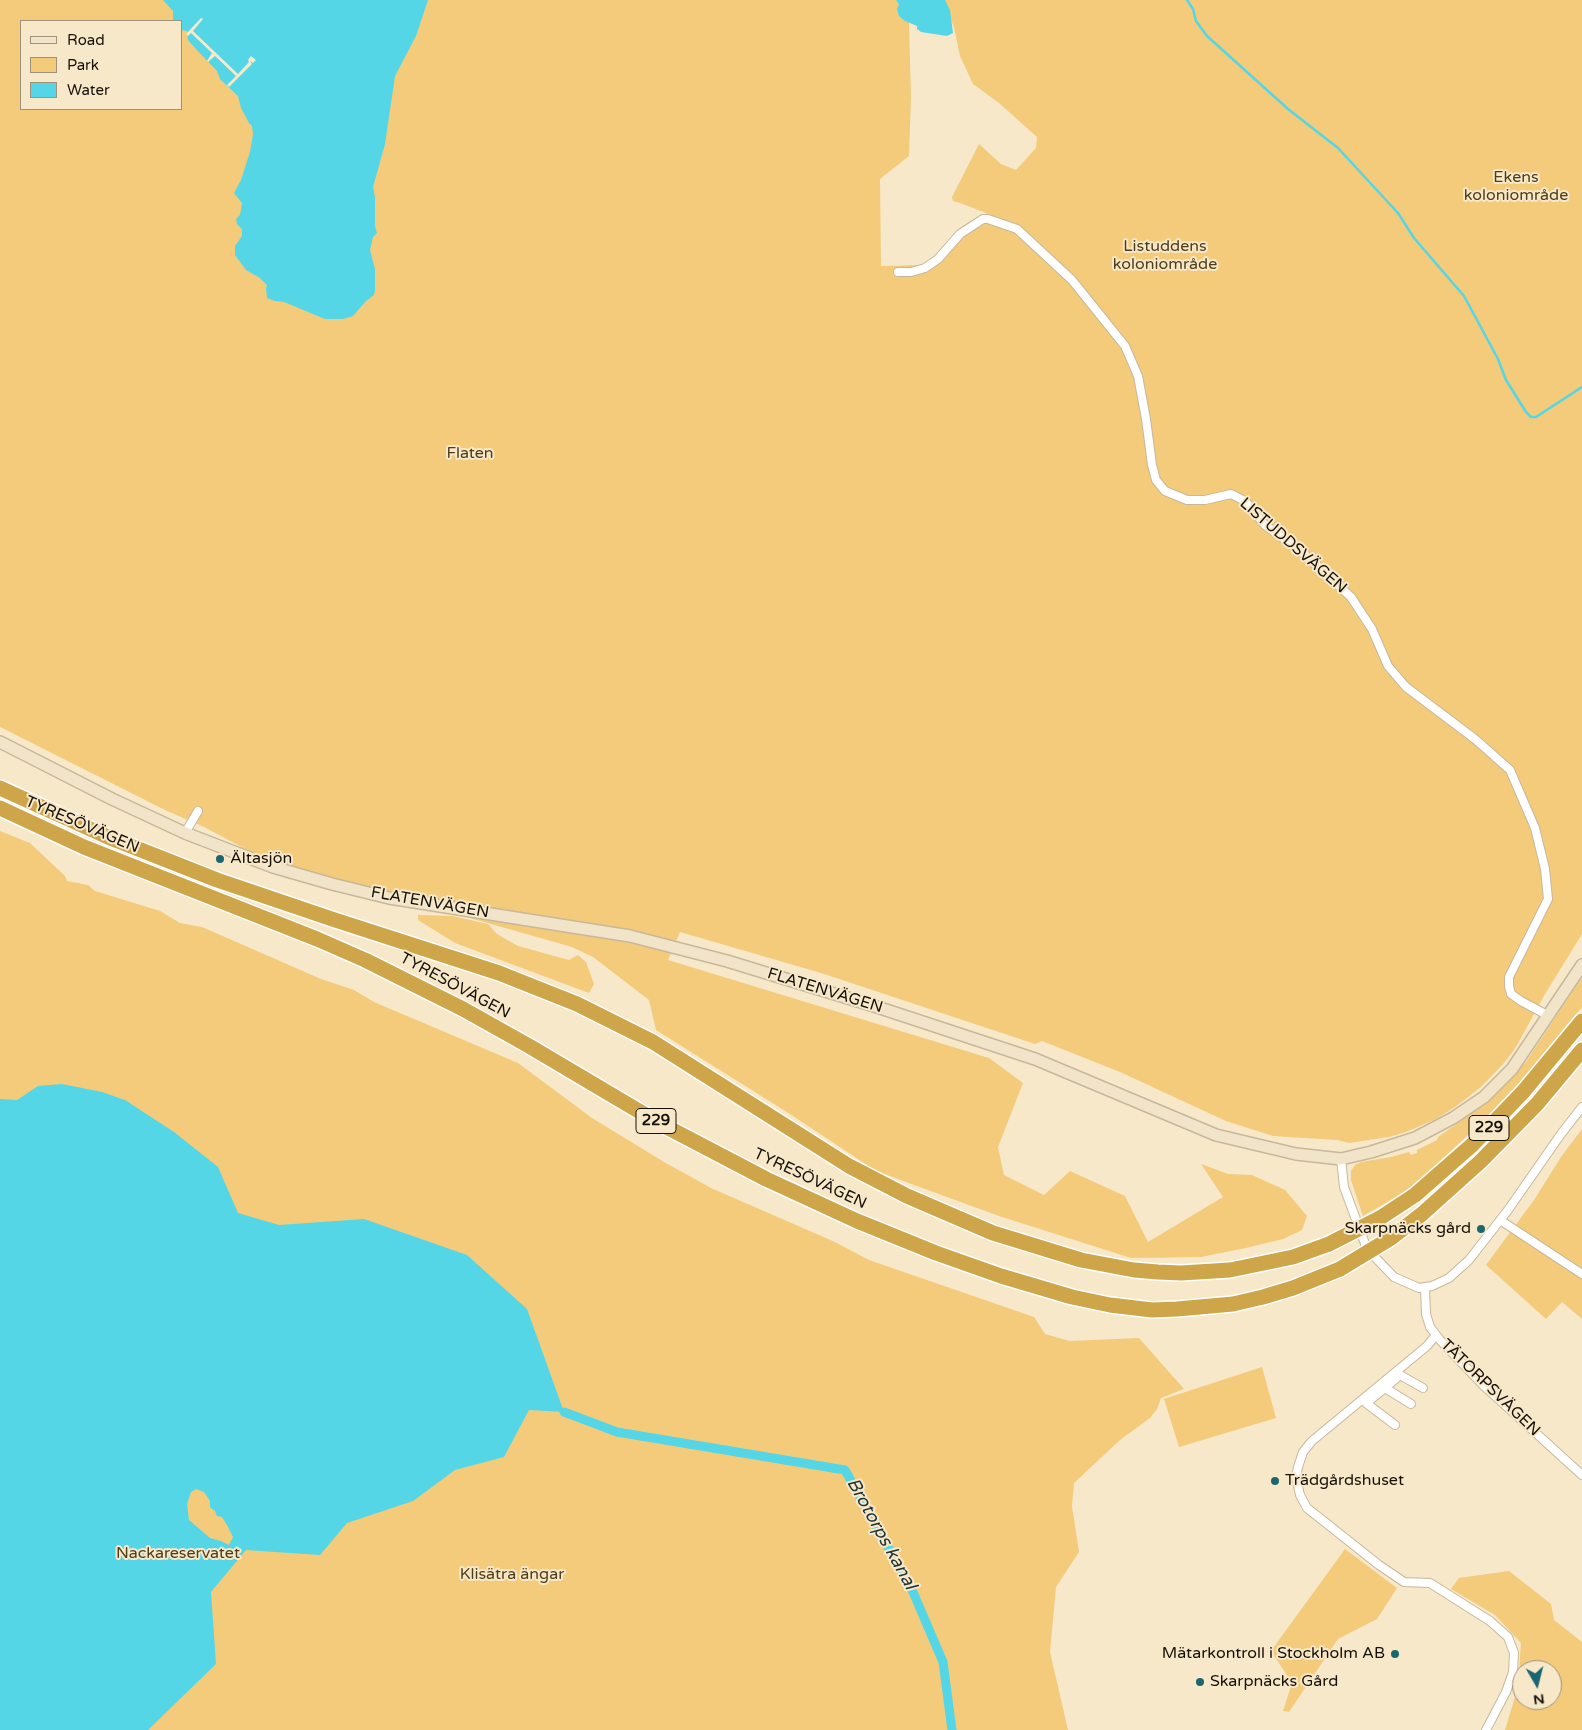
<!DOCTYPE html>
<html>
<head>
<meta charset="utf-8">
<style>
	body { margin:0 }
	#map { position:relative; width:1582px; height:1730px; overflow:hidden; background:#f7e8ca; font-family:"Varela Round",sans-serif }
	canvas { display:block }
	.legend { position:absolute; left:20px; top:20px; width:162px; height:90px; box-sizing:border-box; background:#f7e8ca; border:1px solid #9d927c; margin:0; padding:6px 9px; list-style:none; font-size:15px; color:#161107 }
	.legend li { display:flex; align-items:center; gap:10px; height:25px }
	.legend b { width:25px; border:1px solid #9d927c }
	.north { position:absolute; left:1512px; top:1660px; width:50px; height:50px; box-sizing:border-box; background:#f7e8ca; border:1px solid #9d927c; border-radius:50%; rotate:172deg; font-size:14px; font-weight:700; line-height:20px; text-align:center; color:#161107 }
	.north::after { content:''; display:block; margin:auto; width:18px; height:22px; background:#1a666f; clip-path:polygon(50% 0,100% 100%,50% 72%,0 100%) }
</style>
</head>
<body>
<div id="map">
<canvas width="1582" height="1730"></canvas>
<ul class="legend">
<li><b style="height:6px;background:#f1e4c9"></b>Road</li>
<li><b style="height:14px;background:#f3cb7b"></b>Park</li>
<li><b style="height:14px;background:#54d6e6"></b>Water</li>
</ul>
<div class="north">N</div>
</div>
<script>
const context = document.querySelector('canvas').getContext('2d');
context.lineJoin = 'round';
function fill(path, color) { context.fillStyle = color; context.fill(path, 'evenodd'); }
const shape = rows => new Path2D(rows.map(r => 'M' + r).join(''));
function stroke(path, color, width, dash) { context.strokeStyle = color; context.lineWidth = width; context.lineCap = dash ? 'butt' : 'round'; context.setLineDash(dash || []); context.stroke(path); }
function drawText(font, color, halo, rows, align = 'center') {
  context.font = font + ' "Varela Round",sans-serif'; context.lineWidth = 4; context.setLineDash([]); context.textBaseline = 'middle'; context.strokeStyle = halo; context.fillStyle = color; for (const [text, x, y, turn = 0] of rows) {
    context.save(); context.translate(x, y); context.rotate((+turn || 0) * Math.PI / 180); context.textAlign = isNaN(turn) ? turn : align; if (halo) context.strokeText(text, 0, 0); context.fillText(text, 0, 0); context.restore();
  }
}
fill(shape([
	[0,0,900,0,909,22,911,97,909,156,880,179,881,266,924,265,938,255,964,225,977,217,996,217,963,204,953,201,952,197,979,144,1001,164,1016,170,1036,148,1037,137,999,103,973,84,960,56,954,27,942,0,1582,0,1582,934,1545,994,1516,1047,1504,1063,1481,1087,1455,1107,1436,1119,1406,1132,1389,1137,1349,1143,1337,1140,1273,1136,1226,1121,1120,1072,1042,1041,1035,1044,821,973,680,932,668,960,989,1058,1023,1083,998,1147,1004,1175,1044,1195,1070,1171,1125,1196,1148,1242,1223,1197,1201,1164,1228,1174,1252,1175,1285,1190,1307,1216,1302,1230,1283,1239,1246,1248,1201,1257,1131,1258,999,1216,876,1171,790,1114,656,1030,649,1000,593,957,572,947,266,860,204,827,165,810,0,727],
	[21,21,181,21,181,109,21,109],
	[0,831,30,843,65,876,67,881,88,885,95,891,160,911,180,923,202,927,321,979,354,990,374,1002,518,1063,592,1118,664,1162,711,1188,835,1242,869,1260,1034,1317,1045,1334,1070,1341,1139,1338,1184,1389,1161,1398,1157,1409,1150,1418,1120,1440,1074,1483,1072,1506,1079,1552,1056,1587,1050,1652,1068,1730,0,1730],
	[418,915,453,916,488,924,497,934,518,946,569,960,578,955,586,962,594,984,589,993,455,943,418,920],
	[1582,977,1582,1007,1528,1073,1487,1117,1421,1179,1400,1195,1363,1216,1351,1180,1351,1171,1355,1165,1361,1162,1391,1157,1409,1152,1411,1155,1417,1153,1417,1150,1437,1140,1438,1137,1482,1106,1526,1062],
	[1582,1129,1582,1319,1562,1302,1546,1319,1486,1265,1534,1200,1561,1157],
	[1262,1367,1276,1418,1179,1447,1164,1399],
	[1345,1549,1397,1588,1377,1619,1338,1639,1289,1712,1283,1711,1292,1683,1271,1651],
	[1509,1571,1551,1604,1554,1620,1582,1642,1582,1730,1505,1730,1518,1687,1521,1643,1495,1615,1451,1589,1459,1578],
	[1522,1670,1552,1670,1552,1700,1522,1700]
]), '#f3cb7b');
fill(shape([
	[163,0,428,0,416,36,395,76,385,144,373,187,375,197,375,226,377,233,373,237,370,250,375,269,375,290,374,295,366,301,353,316,343,319,325,319,284,302,275,301,267,298,266,289,267,285,260,278,246,270,235,255,235,246,242,236,242,229,237,224,236,219,240,215,242,203,234,193,241,180,250,152,253,134,252,126,249,123,241,108,238,96,220,79,217,71,195,48,188,40,187,31,181,30,181,21,173,21,173,11],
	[896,0,945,0,950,10,953,33,947,36,921,32,917,29,917,26,905,21,899,16,897,9,899,4],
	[62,1084,102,1092,125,1100,174,1132,218,1167,238,1213,279,1225,364,1219,467,1255,527,1309,564,1412,529,1410,504,1457,455,1470,413,1501,347,1523,320,1555,246,1550,211,1592,216,1664,148,1730,0,1730,0,1099,17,1100,38,1086],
	[196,1489,204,1492,210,1501,210,1507,215,1511,217,1516,222,1517,227,1525,233,1537,229,1545,221,1541,210,1538,189,1520,187,1504,191,1492]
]), '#54d6e6');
fill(shape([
	[201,18,203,19,193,31,238,74,249,62,248,60,251,56,256,60,253,63,250,61,252,64,229,87,227,85,236,76,215,56,208,62,207,61,212,53,191,33,188,36,186,34]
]), '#f7e8ca');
stroke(shape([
	[1187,0,1193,9,1196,21,1207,36,1288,109,1338,148,1398,213,1414,238,1464,296,1498,359,1506,380,1526,412,1531,417,1536,417,1582,387]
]), '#54d6e6', 2.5);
stroke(shape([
	[564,1412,617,1432,845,1470,913,1592,943,1662,952,1730]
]), '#54d6e6', 9);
const street = shape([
	[898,272,911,272,925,268,938,259,960,234,983,219,988,219,1017,229,1072,280,1125,346,1138,376,1146,419,1152,465,1156,480,1165,491,1187,500,1205,500,1231,494,1245,501,1265,525,1303,553,1351,597,1372,629,1388,666,1406,687,1475,739,1510,770,1535,828,1545,869,1548,899,1509,977,1509,986,1511,994,1521,1001,1549,1016],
	[185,833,198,811],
	[1341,1159,1344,1187,1367,1249,1394,1277,1419,1288,1432,1286,1449,1278,1469,1260,1508,1210,1561,1134,1582,1107],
	[1500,1220,1582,1274],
	[1425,1288,1426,1314,1430,1327,1440,1340,1483,1385,1582,1475],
	[1436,1335,1427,1346,1312,1441,1303,1452,1298,1467,1296,1477,1300,1495,1307,1508,1379,1565,1404,1582,1430,1583,1490,1621,1508,1637,1514,1653,1513,1672,1506,1692,1486,1730],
	[1385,1388,1400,1375,1423,1388],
	[1395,1425,1366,1403,1385,1388,1411,1404]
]);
const secondary = shape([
	[0,742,112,799,185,833,273,867,332,884,389,898,630,936,727,961,874,1006,1035,1059,1216,1135,1296,1154,1341,1159,1371,1152,1415,1138,1453,1118,1484,1097,1512,1069,1582,965]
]);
const highway = shape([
	[0,788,108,837,217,880,332,919,499,973,577,1004,653,1042,849,1166,907,1196,993,1233,1081,1260,1134,1270,1158,1272,1181,1273,1230,1270,1293,1257,1329,1244],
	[0,808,84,847,317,939,365,960,463,1009,529,1046,659,1123,766,1179,857,1221,936,1253,1001,1276,1072,1297,1110,1305,1152,1310,1177,1309,1233,1304,1263,1297,1293,1288,1340,1269],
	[1380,1218,1415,1195,1472,1145,1523,1092,1582,1021],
	[1391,1238,1422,1214,1481,1161,1537,1104,1582,1050]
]);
stroke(street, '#c7b89b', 10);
stroke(secondary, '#c7b89b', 14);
stroke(highway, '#fff', 18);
stroke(street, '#fff', 8);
stroke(secondary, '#f1e4c9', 11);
stroke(highway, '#cfa54a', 15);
const highwayBridge = shape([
	[1329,1244,1380,1218],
	[1340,1269,1391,1238]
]);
stroke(highwayBridge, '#fff', 18, []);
stroke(highwayBridge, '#cfa54a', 15);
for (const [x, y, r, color] of [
	[220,859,5,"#1a666f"],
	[1481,1229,5,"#1a666f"],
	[1275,1481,5,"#1a666f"],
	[1395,1654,5,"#1a666f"],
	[1200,1682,5,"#1a666f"]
]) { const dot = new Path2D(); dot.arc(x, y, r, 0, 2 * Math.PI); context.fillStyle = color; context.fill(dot); stroke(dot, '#f7e8ca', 2); }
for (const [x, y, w] of [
	[656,1121,40],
	[1489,1128,40]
]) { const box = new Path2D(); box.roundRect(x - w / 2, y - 12.5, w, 25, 4); context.fillStyle = '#f7e8ca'; context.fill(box); stroke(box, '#161107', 1); }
drawText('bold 15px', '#161107', null, [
	["229",656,1121],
	["229",1489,1128]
]);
drawText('16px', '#4e3d18', '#f7e8ca', [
	["Ekens",1516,178],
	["koloniområde",1516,196],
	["Listuddens",1165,247],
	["koloniområde",1165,265],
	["Flaten",470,454],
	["Nackareservatet",178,1554],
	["Klisätra ängar",512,1575]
]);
drawText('16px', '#161107', '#f7e8ca', [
	["LISTUDDSVÄGEN",1293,546,41],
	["TYRESÖVÄGEN",82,825,23],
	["FLATENVÄGEN",430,903,10],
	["TYRESÖVÄGEN",455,986,28],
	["FLATENVÄGEN",825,991,17],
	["TYRESÖVÄGEN",810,1179,25],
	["TÄTORPSVÄGEN",1490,1388,44]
]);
drawText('16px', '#161107', '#f7e8ca', [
	["Ältasjön",230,859],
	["Skarpnäcks gård",1471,1229,"right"],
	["Trädgårdshuset",1285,1481],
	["Mätarkontroll i Stockholm AB",1385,1654,"right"],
	["Skarpnäcks Gård",1210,1682]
], 'left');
drawText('italic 18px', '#1e3437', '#f7e8ca', [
	["Brotorps kanal",881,1534,61]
]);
</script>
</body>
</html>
